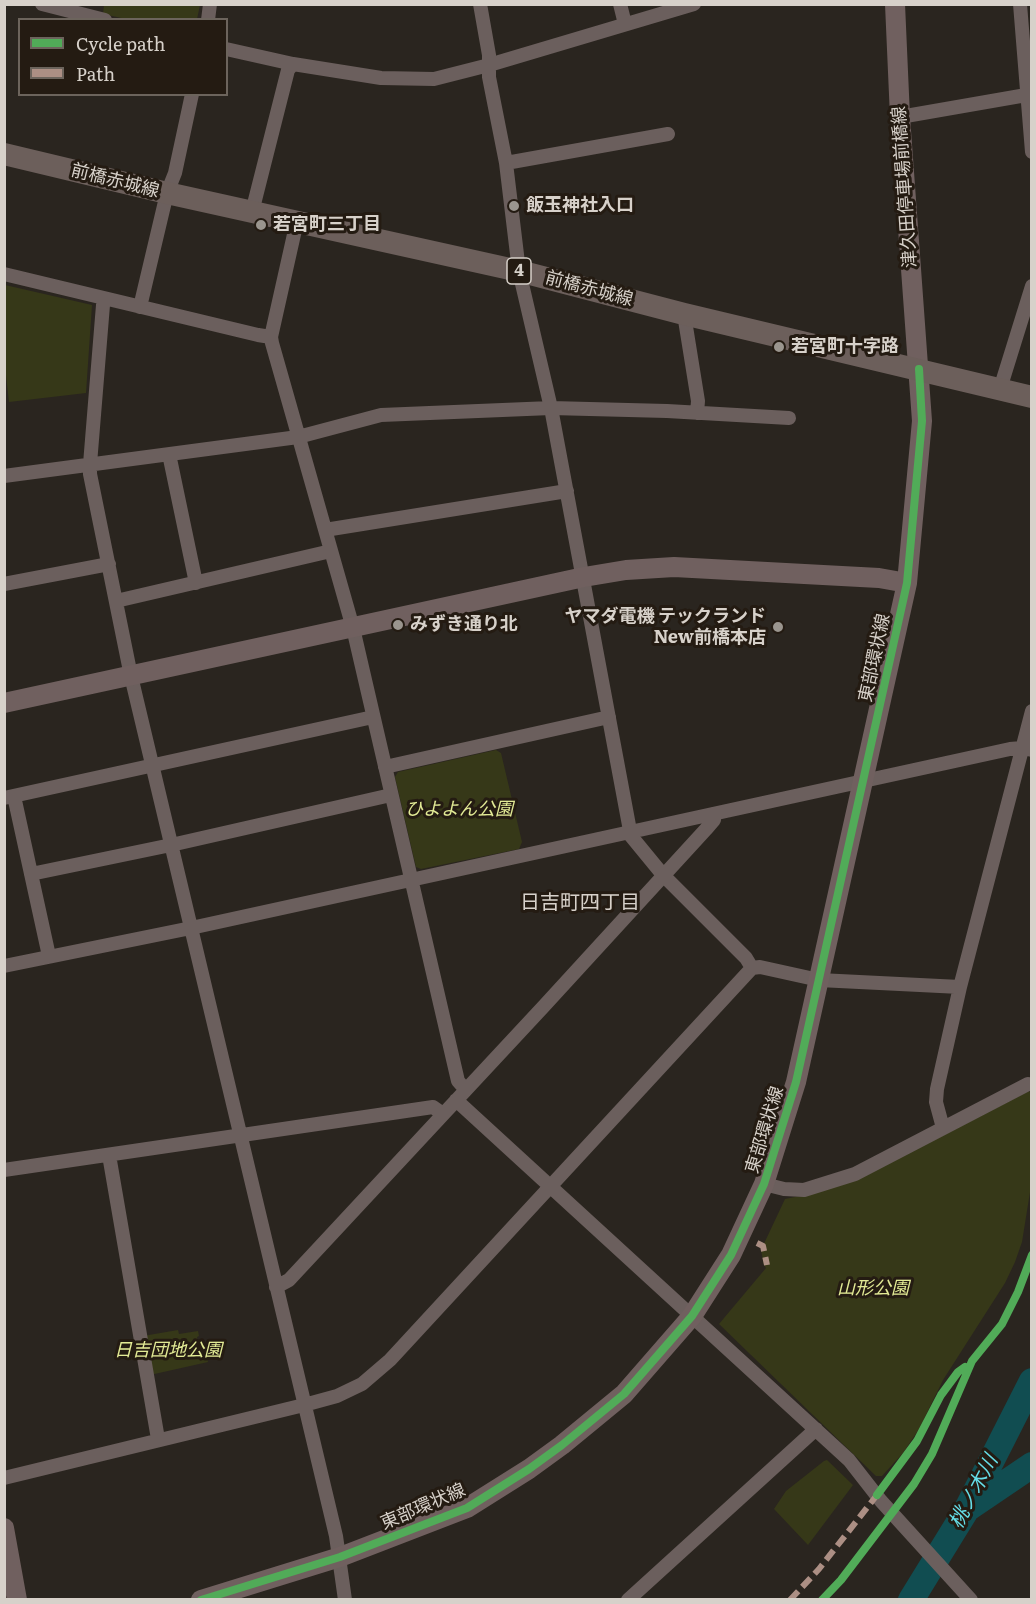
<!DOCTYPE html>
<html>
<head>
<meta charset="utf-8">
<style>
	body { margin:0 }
	#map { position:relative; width:1036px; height:1604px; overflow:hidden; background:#2a251f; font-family:Literata,serif }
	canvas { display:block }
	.frame { position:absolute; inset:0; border:6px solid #d7d1ca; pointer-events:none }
	.legend { position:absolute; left:18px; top:18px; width:210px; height:78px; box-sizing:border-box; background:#241b12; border:2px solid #6c645c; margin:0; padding:8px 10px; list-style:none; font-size:18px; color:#d7d1ca }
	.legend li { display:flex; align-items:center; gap:12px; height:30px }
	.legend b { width:30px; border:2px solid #6c645c }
</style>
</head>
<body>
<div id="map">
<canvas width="1036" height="1604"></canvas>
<div class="frame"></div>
<ul class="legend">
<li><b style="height:8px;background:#51ab58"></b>Cycle path</li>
<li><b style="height:8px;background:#ac8f84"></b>Path</li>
</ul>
</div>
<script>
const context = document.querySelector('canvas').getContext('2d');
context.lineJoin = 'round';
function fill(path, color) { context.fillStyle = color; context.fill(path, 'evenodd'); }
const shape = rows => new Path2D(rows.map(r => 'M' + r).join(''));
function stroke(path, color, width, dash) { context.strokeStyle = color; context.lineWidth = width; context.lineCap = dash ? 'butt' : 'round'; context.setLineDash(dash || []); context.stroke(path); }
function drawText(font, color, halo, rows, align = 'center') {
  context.font = font + ' Literata,"Noto Sans JP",serif'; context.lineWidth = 6; context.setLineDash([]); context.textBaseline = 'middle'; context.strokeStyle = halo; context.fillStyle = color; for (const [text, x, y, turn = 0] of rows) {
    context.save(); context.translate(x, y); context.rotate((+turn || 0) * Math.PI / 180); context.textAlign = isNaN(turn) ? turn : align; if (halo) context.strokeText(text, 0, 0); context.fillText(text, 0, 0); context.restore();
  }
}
fill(shape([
	[104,5,200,5,197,19,126,19,103,14],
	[5,285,92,305,86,393,9,402,4,358],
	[496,750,501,753,522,842,519,849,421,869,416,867,395,777,398,772],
	[1029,1091,1031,1094,1031,1186,1022,1242,1015,1262,1005,1283,943,1380,919,1429,903,1453,882,1476,876,1476,719,1324,766,1268,764,1265,761,1250,785,1199,815,1193,866,1175],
	[178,1330,179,1334,198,1331,199,1336,197,1337,200,1354,206,1354,208,1362,150,1375,143,1336],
	[827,1460,853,1485,808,1545,774,1509,786,1491,824,1461]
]), '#363818');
stroke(shape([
	[970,1507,1032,1465],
	[911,1600,967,1509,1032,1381]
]), '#114d51', 26);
stroke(shape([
	[42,4,105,20],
	[480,4,489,55,489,77,506,163,519,271,551,408,631,836,663,875,746,958,752,968],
	[620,4,625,24],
	[1020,4,1032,152],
	[208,20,210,4],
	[226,49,293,64,381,78,434,79,489,65,694,4],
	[900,117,1032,94],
	[506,163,668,134],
	[252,212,288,70,293,64],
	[297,221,271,337,272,343,353,628,458,1081,465,1089],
	[4,274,258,335,271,337],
	[105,299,103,305,90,464,90,474,131,676,336,1536,345,1600],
	[140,307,167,193,175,173,192,94],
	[684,314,698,401,697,413],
	[1000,389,1032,286],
	[169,454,196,583],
	[4,476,298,437,381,415,551,408,667,411,789,418],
	[325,530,567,491],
	[4,584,109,564],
	[116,601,331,551],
	[385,767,609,717],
	[14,796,49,956],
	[4,798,373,717],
	[31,874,171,845,391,795],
	[4,966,191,928,1010,749,1022,748,1032,750],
	[456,1100,849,1460,881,1501,971,1600],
	[943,1128,936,1102,937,1089,960,987,1032,711],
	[109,1155,158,1439],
	[4,1170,433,1107,443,1114],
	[764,1184,784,1189,804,1190,855,1174,1028,1084],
	[276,1287,289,1280,544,1006,708,827,714,820,713,814],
	[4,1478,304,1405,337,1396,362,1384,390,1360,752,968,760,967,819,980,960,987],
	[628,1600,816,1429]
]), '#6b5f5d', 14);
stroke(shape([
	[4,703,584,577,626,570,674,567,879,578,907,583],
	[4,1528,17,1600],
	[201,1600,340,1557,467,1508,529,1469,562,1445,624,1394,692,1316,731,1255,764,1184,796,1082,907,583,922,421,900,117,895,4]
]), '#70605f', 20);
stroke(shape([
	[4,154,167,193,519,271,684,314,1032,397]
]), '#6c5f5b', 22);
stroke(shape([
	[757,1243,763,1246,767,1265],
	[790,1600,819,1569,877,1495]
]), '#ac8f84', 6, [12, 6]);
stroke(shape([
	[877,1495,917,1441,941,1395,958,1372,965,1367],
	[201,1600,340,1557,467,1508,529,1469,562,1445,624,1394,692,1316,731,1255,764,1184,796,1082,907,583,922,421,919,369],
	[822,1600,841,1580,914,1484,932,1454,972,1361,1002,1324,1018,1292,1032,1255]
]), '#51ab58', 8);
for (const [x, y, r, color] of [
	[514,206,6,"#9a958e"],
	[261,225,6,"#9a958e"],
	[779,347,6,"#9a958e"],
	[398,625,6,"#9a958e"],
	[778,627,6,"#9a958e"]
]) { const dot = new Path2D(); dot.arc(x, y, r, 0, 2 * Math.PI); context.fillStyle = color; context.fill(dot); stroke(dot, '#241b12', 2); }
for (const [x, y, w] of [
	[519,271,24]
]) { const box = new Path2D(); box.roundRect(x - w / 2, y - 13, w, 26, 4.5); context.fillStyle = '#241b12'; context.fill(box); stroke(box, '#d7d1ca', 1.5); }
drawText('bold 16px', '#d7d1ca', null, [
	["4",519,271]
]);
drawText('18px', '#d7d1ca', '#241b12', [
	["前橋赤城線",115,181,14],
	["津久田停車場前橋線",905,187,-94],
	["前橋赤城線",589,289,15],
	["東部環状線",875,658,-78],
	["東部環状線",765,1130,-73],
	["東部環状線",423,1507,-23]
]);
drawText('bold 18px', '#d7d1ca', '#241b12', [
	["飯玉神社入口",526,206],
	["若宮町三丁目",273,225],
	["若宮町十字路",791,347],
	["ヤマダ電機 テックランド",766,617,"right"],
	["New前橋本店",766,638,"right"],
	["みずき通り北",410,625]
], 'left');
drawText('italic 18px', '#e2ea95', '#241b12', [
	["ひよよん公園",459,810],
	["山形公園",873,1289],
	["日吉団地公園",168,1351]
]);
drawText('20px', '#d7d1ca', '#241b12', [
	["日吉町四丁目",580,903]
]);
drawText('italic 20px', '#65dde7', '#241b12', [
	["桃ノ木川",974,1492,-62]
]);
</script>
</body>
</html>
